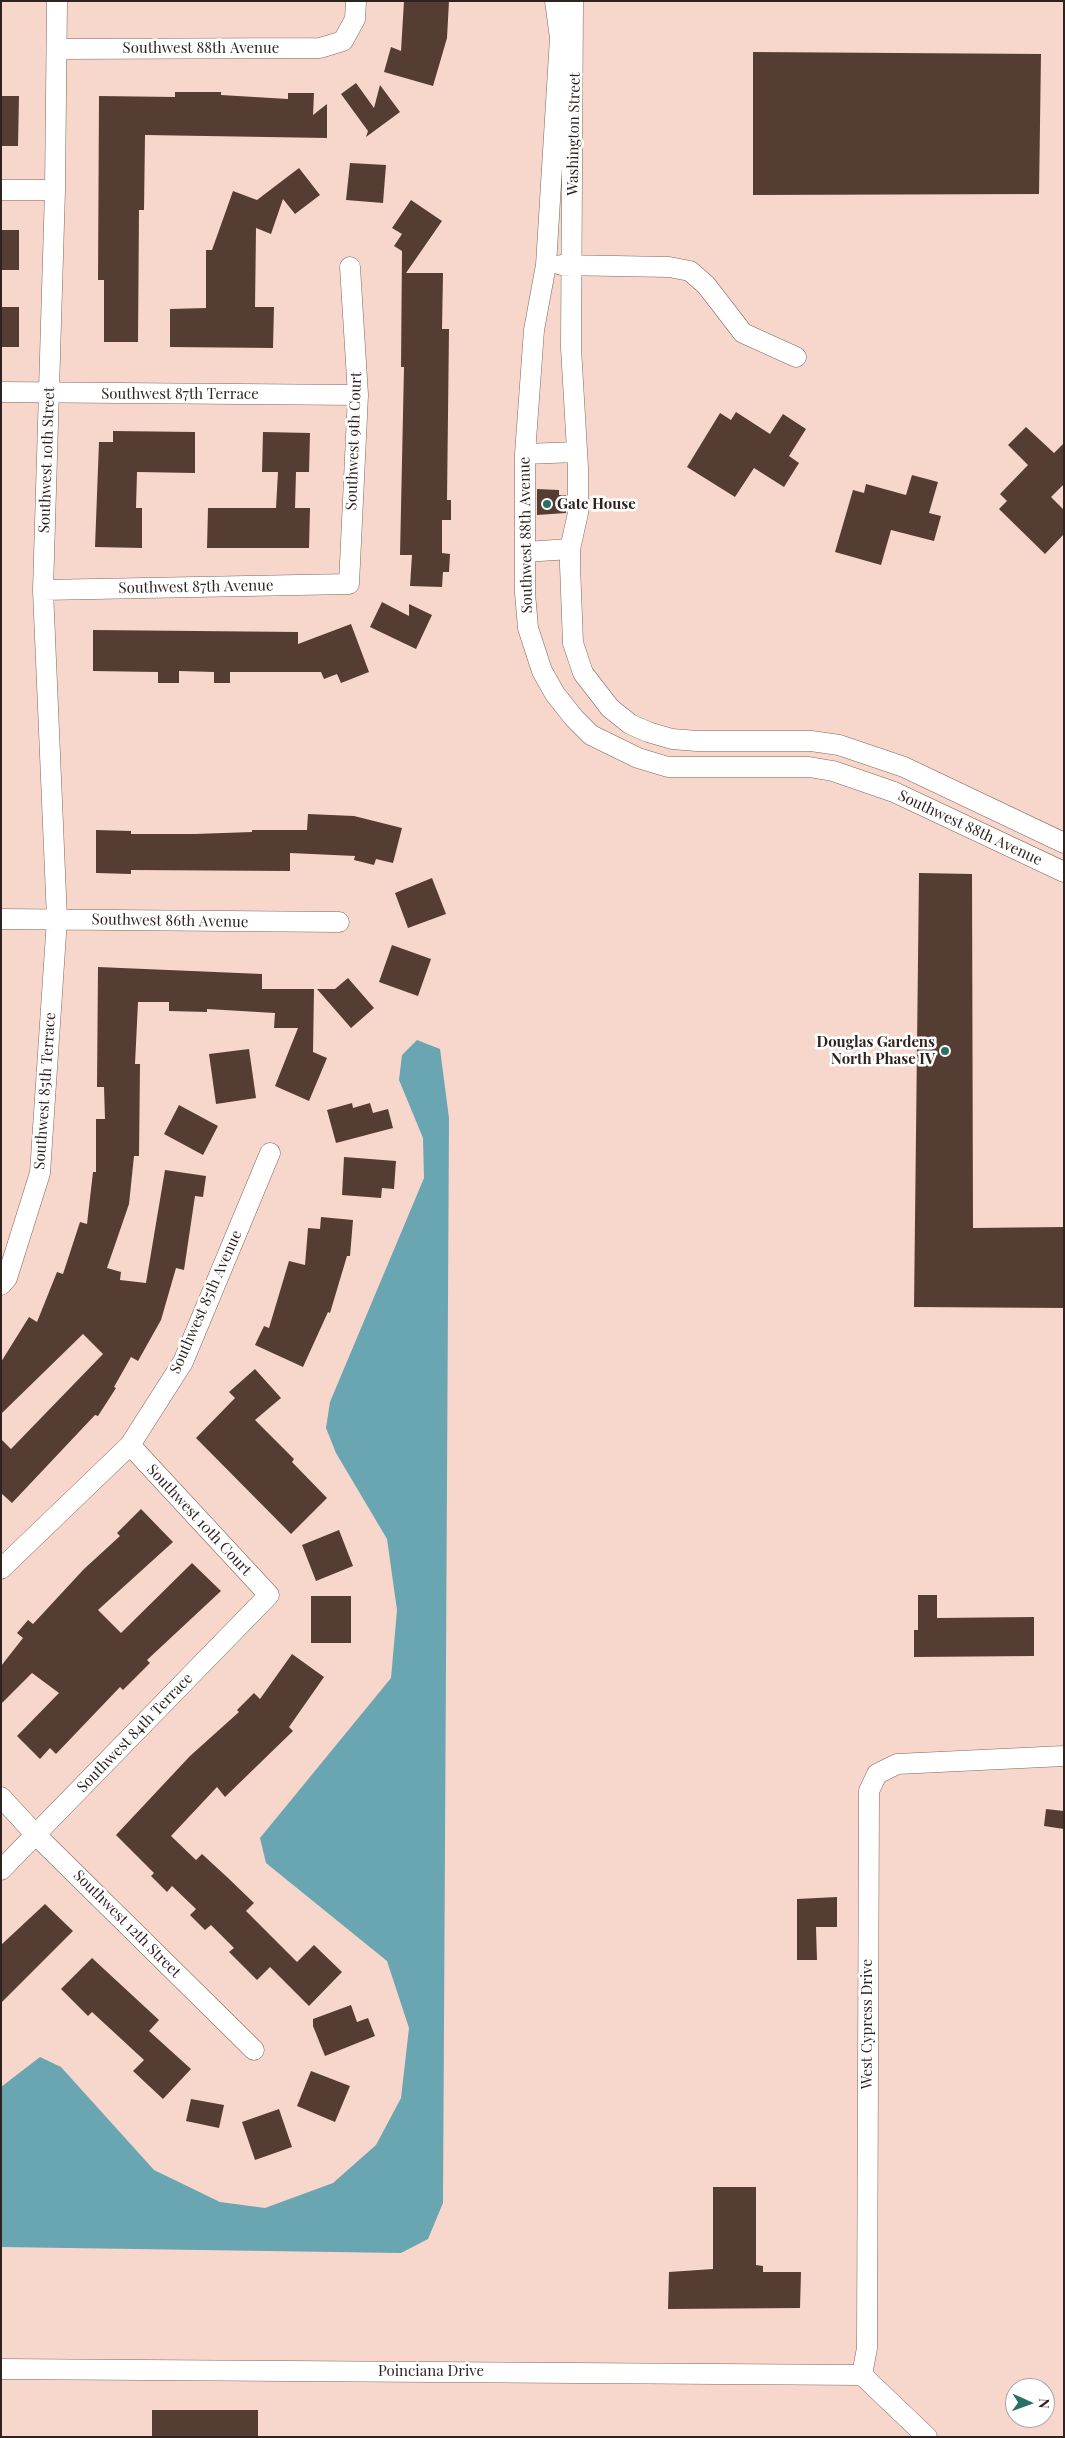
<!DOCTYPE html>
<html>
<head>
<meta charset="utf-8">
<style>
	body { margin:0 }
	#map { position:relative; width:1065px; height:2438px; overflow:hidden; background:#f7d7cb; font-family:"Playfair Display",serif }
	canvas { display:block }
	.frame { position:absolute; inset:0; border:2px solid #2f231f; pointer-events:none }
	.north { position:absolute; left:1005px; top:2378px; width:50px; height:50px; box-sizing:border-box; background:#fff; border:1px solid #aca7a5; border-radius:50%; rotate:92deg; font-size:14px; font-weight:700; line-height:20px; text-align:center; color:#2f231f }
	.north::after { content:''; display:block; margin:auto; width:18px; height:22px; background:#286f65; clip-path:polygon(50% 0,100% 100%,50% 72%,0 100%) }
</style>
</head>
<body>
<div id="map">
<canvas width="1065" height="2438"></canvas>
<div class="frame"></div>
<div class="north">N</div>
</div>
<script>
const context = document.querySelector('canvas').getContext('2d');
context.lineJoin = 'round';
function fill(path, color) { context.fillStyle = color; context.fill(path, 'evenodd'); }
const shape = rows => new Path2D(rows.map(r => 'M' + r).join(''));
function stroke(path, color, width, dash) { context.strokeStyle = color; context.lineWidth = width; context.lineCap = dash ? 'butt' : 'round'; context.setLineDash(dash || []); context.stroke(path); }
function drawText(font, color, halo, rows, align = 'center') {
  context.font = font + ' "Playfair Display",serif'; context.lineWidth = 5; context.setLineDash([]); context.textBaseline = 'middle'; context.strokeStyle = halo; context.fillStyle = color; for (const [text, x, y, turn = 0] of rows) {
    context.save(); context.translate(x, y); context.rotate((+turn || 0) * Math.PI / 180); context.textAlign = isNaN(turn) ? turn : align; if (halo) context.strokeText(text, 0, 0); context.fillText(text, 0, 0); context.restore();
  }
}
fill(shape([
	[417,1040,440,1049,449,1118,443,2203,428,2239,401,2253,1,2247,1,2087,40,2057,61,2067,154,2170,220,2202,265,2208,333,2183,376,2145,401,2098,409,2028,387,1961,266,1863,260,1838,391,1678,397,1610,387,1539,336,1453,326,1428,330,1402,424,1178,423,1138,399,1080,402,1055]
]), '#6aa5b2');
fill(shape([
	[404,1,449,1,447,38,433,86,384,72,391,47,401,51],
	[753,52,1041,54,1039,194,753,195],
	[356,83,374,108,380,85,400,112,366,137,368,131,341,94],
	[175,92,221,92,221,95,288,99,288,93,314,93,313,115,327,104,327,138,145,135,144,210,139,210,138,342,104,342,104,280,98,280,99,96,175,97],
	[1,96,19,96,18,146,1,146],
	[350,163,386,165,383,203,346,200],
	[299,168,320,195,295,214,283,199,271,234,256,228,255,307,274,307,273,348,170,347,170,309,206,308,206,250,212,250,233,191,257,200],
	[411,200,442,221,406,273,443,273,442,329,449,329,447,500,451,500,451,520,442,520,442,553,450,554,449,572,443,572,442,587,410,586,412,555,400,555,404,367,401,367,402,251,394,246,402,234,392,228],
	[1,230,19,230,19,270,1,270],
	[1,307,19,307,19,347,1,347],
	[736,412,770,434,783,414,806,429,789,456,799,463,784,487,754,468,735,497,687,467,720,413,731,420],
	[1026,427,1054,453,1064,443,1064,484,1051,497,1064,510,1064,534,1045,554,999,509,1007,501,1000,494,1028,465,1008,445],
	[113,431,195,432,195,473,137,472,136,508,142,508,142,548,95,547,99,442,113,442],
	[263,432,310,433,309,472,296,472,295,508,310,508,309,548,207,548,208,508,276,508,278,472,262,472],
	[912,475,938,482,929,513,941,516,934,541,891,530,881,565,835,552,853,490,864,493,866,484,906,495],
	[537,489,559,490,559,495,566,495,566,513,537,515],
	[382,602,409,616,409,604,432,615,416,649,370,627],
	[351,624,369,672,341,683,337,674,324,679,321,672,230,672,230,683,214,683,214,672,179,671,179,683,158,683,158,672,93,671,93,630,298,632,298,644],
	[308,814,354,816,402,828,393,863,376,859,374,865,354,860,355,856,290,853,290,871,131,870,131,874,96,873,96,830,131,831,131,834,195,834,252,832,252,830,307,830],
	[919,873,972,874,973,1228,1064,1227,1064,1308,914,1307],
	[432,878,446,914,408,928,395,893],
	[392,945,431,959,418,996,379,982],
	[98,967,262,974,262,989,314,989,313,1052,327,1058,309,1101,275,1086,298,1028,274,1028,275,1013,207,1009,207,1012,169,1011,169,1002,138,1002,135,1064,140,1064,139,1156,134,1156,129,1204,107,1268,121,1272,120,1280,146,1283,165,1170,206,1176,203,1197,195,1196,184,1270,176,1268,161,1320,138,1361,131,1357,114,1387,116,1388,98,1416,95,1415,12,1503,1,1493,1,1439,11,1449,103,1354,83,1334,1,1414,1,1362,29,1317,37,1322,57,1272,63,1274,80,1222,87,1224,93,1172,96,1172,96,1119,105,1119,104,1087,97,1087],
	[348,978,374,1008,351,1028,317,989,335,989],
	[249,1049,256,1098,216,1104,209,1054],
	[352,1103,353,1108,370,1103,373,1113,388,1109,393,1128,336,1143,327,1110],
	[179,1105,218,1126,203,1155,164,1134],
	[344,1157,396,1161,394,1189,382,1188,381,1198,342,1195],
	[321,1217,353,1220,350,1256,347,1256,330,1313,328,1312,303,1367,255,1345,264,1326,269,1328,289,1261,305,1265,308,1228,320,1229],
	[255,1369,281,1398,255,1420,294,1459,292,1462,327,1498,291,1534,196,1438,235,1398,229,1392],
	[141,1509,173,1542,98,1610,121,1633,192,1563,221,1591,147,1660,150,1663,123,1690,120,1687,56,1754,50,1748,40,1759,17,1736,59,1693,32,1673,1,1704,1,1666,23,1638,17,1633,28,1620,33,1624,84,1569,120,1536,117,1533],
	[339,1530,353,1566,316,1581,302,1545],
	[918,1595,937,1595,937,1618,1034,1617,1034,1656,914,1657,914,1630,918,1630],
	[311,1596,351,1596,351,1643,311,1643],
	[292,1654,324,1677,289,1727,293,1731,225,1797,217,1787,171,1836,196,1860,202,1854,227,1877,254,1903,246,1911,297,1962,314,1945,342,1972,309,2006,270,1967,257,1980,229,1952,234,1948,211,1925,205,1930,190,1915,196,1909,172,1886,167,1892,151,1876,154,1873,116,1835,190,1756,239,1712,237,1710,254,1693,260,1699],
	[1046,1809,1064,1811,1064,1829,1044,1826],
	[837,1897,837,1927,816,1927,817,1960,797,1960,797,1899],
	[45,1904,73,1931,1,2003,1,1945],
	[92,1958,159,2020,149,2031,191,2069,163,2099,133,2071,144,2060,92,2012,88,2016,61,1989],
	[351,2005,357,2022,368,2018,375,2036,325,2056,313,2026,313,2019],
	[311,2071,350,2086,335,2122,297,2106],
	[191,2099,224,2105,219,2128,186,2121],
	[279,2109,292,2147,255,2160,242,2122],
	[713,2187,756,2187,756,2265,763,2266,763,2272,801,2272,800,2308,668,2309,669,2272,713,2269],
	[152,2410,258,2410,258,2437,152,2437]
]), '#563d34');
const street = shape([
	[555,1,560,38,546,265,534,330,525,454,525,593,528,628,542,671,555,694,574,718,591,735,638,758,668,767,809,767,833,771,894,792,1064,872],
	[573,1,571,348,578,467,578,513,570,549,570,565,573,643,583,673,610,708,630,724,648,732,672,739,697,741,811,741,839,745,904,767,1064,843],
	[57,49,320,48,343,41,355,19,356,1],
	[1,190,55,190],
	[561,265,669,267,690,271,706,285,743,333,796,357],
	[1,392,358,395],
	[525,454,577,452],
	[525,552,570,549],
	[43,590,349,584,358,395,350,267],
	[1,919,339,922],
	[1,1285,7,1278,40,1173,57,919,43,590,55,190,57,1],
	[1,1569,130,1445,183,1362,270,1153],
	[1,1797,36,1835,254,2050],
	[1,1870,269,1595,130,1445],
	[1,2369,862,2375],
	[862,2375,867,2348,869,1791,877,1774,897,1764,1064,1756],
	[862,2375,927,2437]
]);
stroke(street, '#81665c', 21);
stroke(street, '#fff', 20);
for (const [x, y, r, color] of [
	[547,504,5,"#286f65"],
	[945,1051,5,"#286f65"]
]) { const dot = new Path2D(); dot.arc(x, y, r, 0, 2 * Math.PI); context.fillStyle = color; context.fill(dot); stroke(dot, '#fff', 2); }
drawText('15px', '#2f231f', '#fff', [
	["Southwest 88th Avenue",201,48],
	["Washington Street",574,134,-89],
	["Southwest 87th Terrace",180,394],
	["Southwest 9th Court",354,441,-88],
	["Southwest 10th Street",47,460,-88],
	["Southwest 88th Avenue",526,535,-91],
	["Southwest 87th Avenue",196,587,-1],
	["Southwest 88th Avenue",970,828,25],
	["Southwest 86th Avenue",170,921,1],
	["Southwest 85th Terrace",45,1091,-86],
	["Southwest 85th Avenue",206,1302,-66],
	["Southwest 10th Court",199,1520,47],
	["Southwest 84th Terrace",135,1733,-46],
	["Southwest 12th Street",127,1924,45],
	["West Cypress Drive",867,2024,-90],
	["Poinciana Drive",431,2371]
]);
drawText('bold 15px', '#2f231f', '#fff', [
	["Gate House",557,504],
	["Douglas Gardens",935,1042,"right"],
	["North Phase IV",935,1059,"right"]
], 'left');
</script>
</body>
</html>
